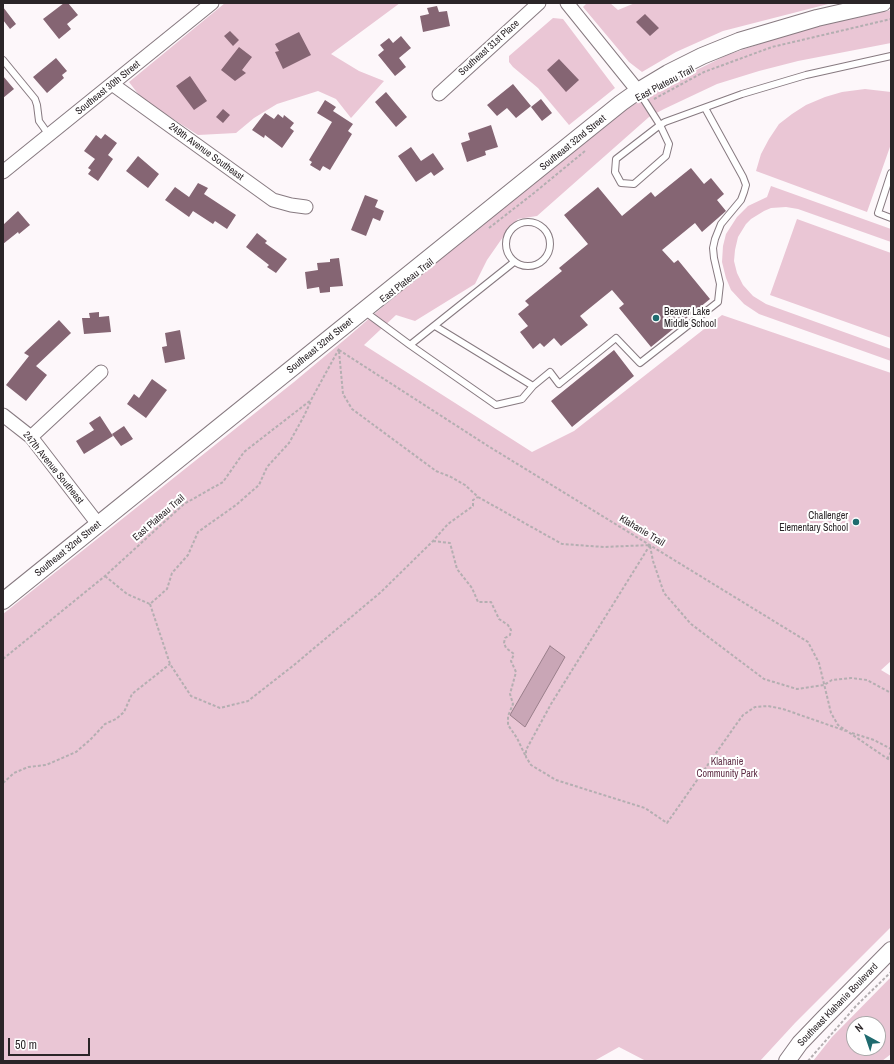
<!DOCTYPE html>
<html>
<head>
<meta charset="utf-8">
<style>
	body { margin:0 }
	#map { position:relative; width:894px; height:1064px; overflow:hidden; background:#fdf7fa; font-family:"Archivo Narrow",sans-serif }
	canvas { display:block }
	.frame { position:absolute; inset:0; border:4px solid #2b2528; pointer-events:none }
	.north { position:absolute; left:846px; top:1016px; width:40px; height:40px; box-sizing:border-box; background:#fff; border:1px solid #aaa8a9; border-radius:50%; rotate:320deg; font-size:11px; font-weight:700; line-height:16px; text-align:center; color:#2b2528 }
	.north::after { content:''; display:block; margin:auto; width:14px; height:18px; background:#1f6b6f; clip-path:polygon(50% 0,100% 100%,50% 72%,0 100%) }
	.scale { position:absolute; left:8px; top:1038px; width:82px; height:18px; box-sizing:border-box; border:2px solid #2b2528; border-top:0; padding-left:5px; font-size:12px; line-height:14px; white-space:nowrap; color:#2b2528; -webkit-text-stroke:3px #fff; paint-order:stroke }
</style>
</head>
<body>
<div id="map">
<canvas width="894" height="1064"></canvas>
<div class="frame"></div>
<div class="north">N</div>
<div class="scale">50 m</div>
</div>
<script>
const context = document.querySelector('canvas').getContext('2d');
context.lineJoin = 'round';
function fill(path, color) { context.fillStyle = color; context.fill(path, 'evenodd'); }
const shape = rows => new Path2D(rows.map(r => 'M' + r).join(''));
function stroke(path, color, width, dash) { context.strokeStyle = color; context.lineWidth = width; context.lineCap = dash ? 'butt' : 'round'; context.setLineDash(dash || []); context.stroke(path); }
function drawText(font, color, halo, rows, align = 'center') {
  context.font = font + ' "Archivo Narrow",sans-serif'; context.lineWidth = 4; context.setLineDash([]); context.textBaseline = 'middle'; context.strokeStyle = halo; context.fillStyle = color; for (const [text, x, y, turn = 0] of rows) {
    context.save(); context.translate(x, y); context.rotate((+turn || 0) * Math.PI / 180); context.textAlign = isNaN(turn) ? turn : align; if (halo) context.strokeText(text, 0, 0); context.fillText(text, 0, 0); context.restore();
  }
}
fill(shape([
	[225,3,400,3,331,54,359,71,384,81,351,118,336,99,318,91,277,104,254,118,236,133,198,135,142,99,129,82],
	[587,3,610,3,618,10,635,3,832,3,723,31,676,52,642,72,629,62,583,7],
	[891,10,891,43,798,61,759,71,717,84,664,109,649,117,537,216,518,219,503,237,487,260,475,284,415,321,396,315,364,345,532,452,574,431,722,315,891,373,891,661,881,670,891,676,891,927,795,1023,760,1061,646,1061,619,1047,594,1061,3,1061,3,614,294,382,349,336,432,264,608,121,660,88,727,55,801,30],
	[553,18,563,19,615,88,569,125,538,88,513,67,509,62,509,56],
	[865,89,891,92,891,144,867,212,756,171,761,154,769,139,779,124,792,114,806,105,825,97,842,92],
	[771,186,891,229,891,242,798,209,786,207,771,208,764,211,751,219,746,224,738,237,735,250,734,261,737,273,743,285,753,296,766,304,891,349,891,361,759,314,744,304,731,290,726,278,722,262,723,246,726,234,737,217,748,206,767,197],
	[797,219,891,253,891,338,770,295],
	[891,977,891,1054,882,1061,813,1061,832,1037],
	[854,1024,878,1024,878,1048,854,1048]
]), '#eac6d5');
const water = shape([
	[550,646,565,657,525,727,510,715,550,646]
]);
fill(water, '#c9a6b6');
stroke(water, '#9a7f8b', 1);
fill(shape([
	[64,3,68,3,78,15,67,24,71,29,59,39,43,19],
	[437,6,439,12,447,11,450,26,423,32,420,16,429,14,427,8],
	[3,7,16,24,10,29,3,20],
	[645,14,659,28,650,36,636,22],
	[230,31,239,40,233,46,224,36],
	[299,32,311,55,283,69,275,52,279,51,275,44],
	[401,36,411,48,399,58,406,67,395,76,378,55,384,50,380,45,389,38,393,43],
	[239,47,252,57,242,70,246,73,235,81,221,70],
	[56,58,67,71,62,75,64,78,47,93,33,77],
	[559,59,579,80,566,92,547,70],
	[3,76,14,89,3,98],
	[190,76,207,101,194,110,176,86],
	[513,84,531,106,516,118,507,108,497,116,487,105],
	[386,92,407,117,396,127,375,102],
	[541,99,552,113,542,121,531,107],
	[325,100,336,107,333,111,353,124,348,131,352,134,330,170,323,166,320,171,310,165,312,162,309,160,332,122,317,113],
	[223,109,230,115,223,123,216,117],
	[265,113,274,119,278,114,283,118,284,115,294,123,290,128,294,131,282,148,265,135,264,138,252,130],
	[491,125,498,147,485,151,486,155,467,162,461,143,470,140,468,133],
	[105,134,117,143,108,155,113,159,98,181,88,174,91,170,88,168,95,159,84,151,96,135,101,139],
	[411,147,421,161,433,153,444,169,434,176,431,172,416,182,398,156],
	[138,156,159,174,148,188,126,171],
	[691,168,704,184,711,178,724,194,717,200,726,211,702,232,695,223,662,250,674,263,678,260,710,299,651,347,619,308,624,304,612,290,580,316,588,325,561,346,554,338,544,347,540,343,533,349,520,332,528,326,518,314,529,305,525,301,562,271,559,268,588,244,564,215,598,187,622,216,651,192,655,197],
	[198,183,208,188,204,194,236,215,227,229,215,221,213,224,193,211,189,217,165,200,175,187,189,197],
	[365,195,378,200,375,207,384,211,380,221,373,218,366,236,351,230],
	[18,211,30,225,19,234,18,232,3,244,3,225],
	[257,233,267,241,265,243,287,259,276,273,267,267,269,265,246,247],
	[339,258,343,286,330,287,330,292,320,293,319,287,307,289,305,272,318,270,317,263,330,262,330,259],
	[99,312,99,317,109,316,111,332,84,334,82,318,90,318,89,313],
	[59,320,71,333,36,366,47,375,26,401,6,385,29,356,24,353],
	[180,330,185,359,165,363,162,347,167,346,165,333],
	[614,350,634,376,572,427,551,401],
	[152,379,167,390,146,418,127,404,134,394,139,398],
	[100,416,113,436,84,454,76,441,94,430,89,423],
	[124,426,133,439,121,446,112,434]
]), '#856573');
const service = shape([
	[3,60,35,99,37,105,39,121,49,135],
	[639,92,660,125,669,144,666,156,634,184,621,183,615,172,616,159,660,125,665,122,742,94,806,75,891,56],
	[891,173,878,213,891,218],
	'506 244a22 22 0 1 1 44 0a22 22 0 1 1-44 0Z',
	[364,311,410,345,496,405,522,399,533,386,550,372,559,384,616,338,640,363,718,302,720,284,714,258,713,248,715,239,721,224,741,200,744,192,746,185,743,177,705,108],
	[435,326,533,386],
	[410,345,514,262]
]);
const minor = shape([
	[567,3,638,91],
	[112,84,273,200,291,205,306,207],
	[439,94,539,3],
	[3,172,212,3],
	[3,415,31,437,98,524],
	[31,437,101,372]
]);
const tertiary = shape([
	[3,601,621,103,638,91,668,73,702,56,739,41,817,18,883,3],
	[787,1061,800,1043,824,1018,891,950]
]);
stroke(service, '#877a80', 8);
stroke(minor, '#877a80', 15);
stroke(tertiary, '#877a80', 18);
stroke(shape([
	[654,99,704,72,772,47,891,19],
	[489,228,534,193,585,151],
	[339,350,488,446,808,642,819,663,831,713,838,725,891,761],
	[339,351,343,394,352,409,436,471,451,477,465,485,478,497,562,544,604,547,650,545],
	[433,541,450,543,457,569,472,588,478,602,491,602,499,619,508,625,511,630,510,635,505,638,504,643,506,648,514,654,511,661,516,672,510,694,513,704,508,716,508,725,517,738,526,757],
	[650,545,551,704,526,750,526,757,531,765,556,780,645,808,667,823,735,726,743,715,755,707,768,706,783,709,846,731],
	[650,546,653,561,664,593,691,624,764,679,797,689,824,685,832,680,851,678,867,680,891,693],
	[105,576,127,594,150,604,167,589,172,573,188,555,198,532,236,505,259,485,267,467,289,443,304,416,311,401],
	[150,604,170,664,191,696,220,708,248,701,294,665,381,592,433,541,448,524,473,506,473,500,478,497],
	[3,659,105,576,184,504,223,482,244,452,311,400,340,347],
	[852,733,874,740,891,749],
	[887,759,891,752],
	[3,783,14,773,28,767,46,765,76,752,90,740,105,724,116,719,124,712,132,694,170,664],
	[808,1061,856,1006,891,972]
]), '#b4aeb1', 2, [3, 2]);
stroke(service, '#fff', 6);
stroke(minor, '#fff', 13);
stroke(tertiary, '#fff', 16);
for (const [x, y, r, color] of [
	[656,318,4,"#1f6b6f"],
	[856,522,4,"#1f6b6f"]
]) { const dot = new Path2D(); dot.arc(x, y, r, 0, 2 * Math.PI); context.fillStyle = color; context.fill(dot); stroke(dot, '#fff', 1.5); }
drawText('10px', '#2b2528', '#fff', [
	["Southeast 31st Place",489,48,-42],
	["East Plateau Trail",665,84,-28],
	["Southeast 30th Street",108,88,-39],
	["Southeast 32nd Street",573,143,-39],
	["249th Avenue Southeast",206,152,36],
	["East Plateau Trail",407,281,-38],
	["Southeast 32nd Street",320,346,-39],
	["247th Avenue Southeast",53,468,51],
	["East Plateau Trail",159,518,-41],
	["Klahanie Trail",642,531,31],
	["Southeast 32nd Street",68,549,-39],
	["Southeast Klahanie Boulevard",838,1005,-46]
]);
drawText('10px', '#2b2528', '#fff', [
	["Beaver Lake",664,312],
	["Middle School",664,324],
	["Challenger",848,516,"right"],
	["Elementary School",848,528,"right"]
], 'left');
drawText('10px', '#603047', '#fff', [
	["Klahanie",727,762],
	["Community Park",727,774]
]);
</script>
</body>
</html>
